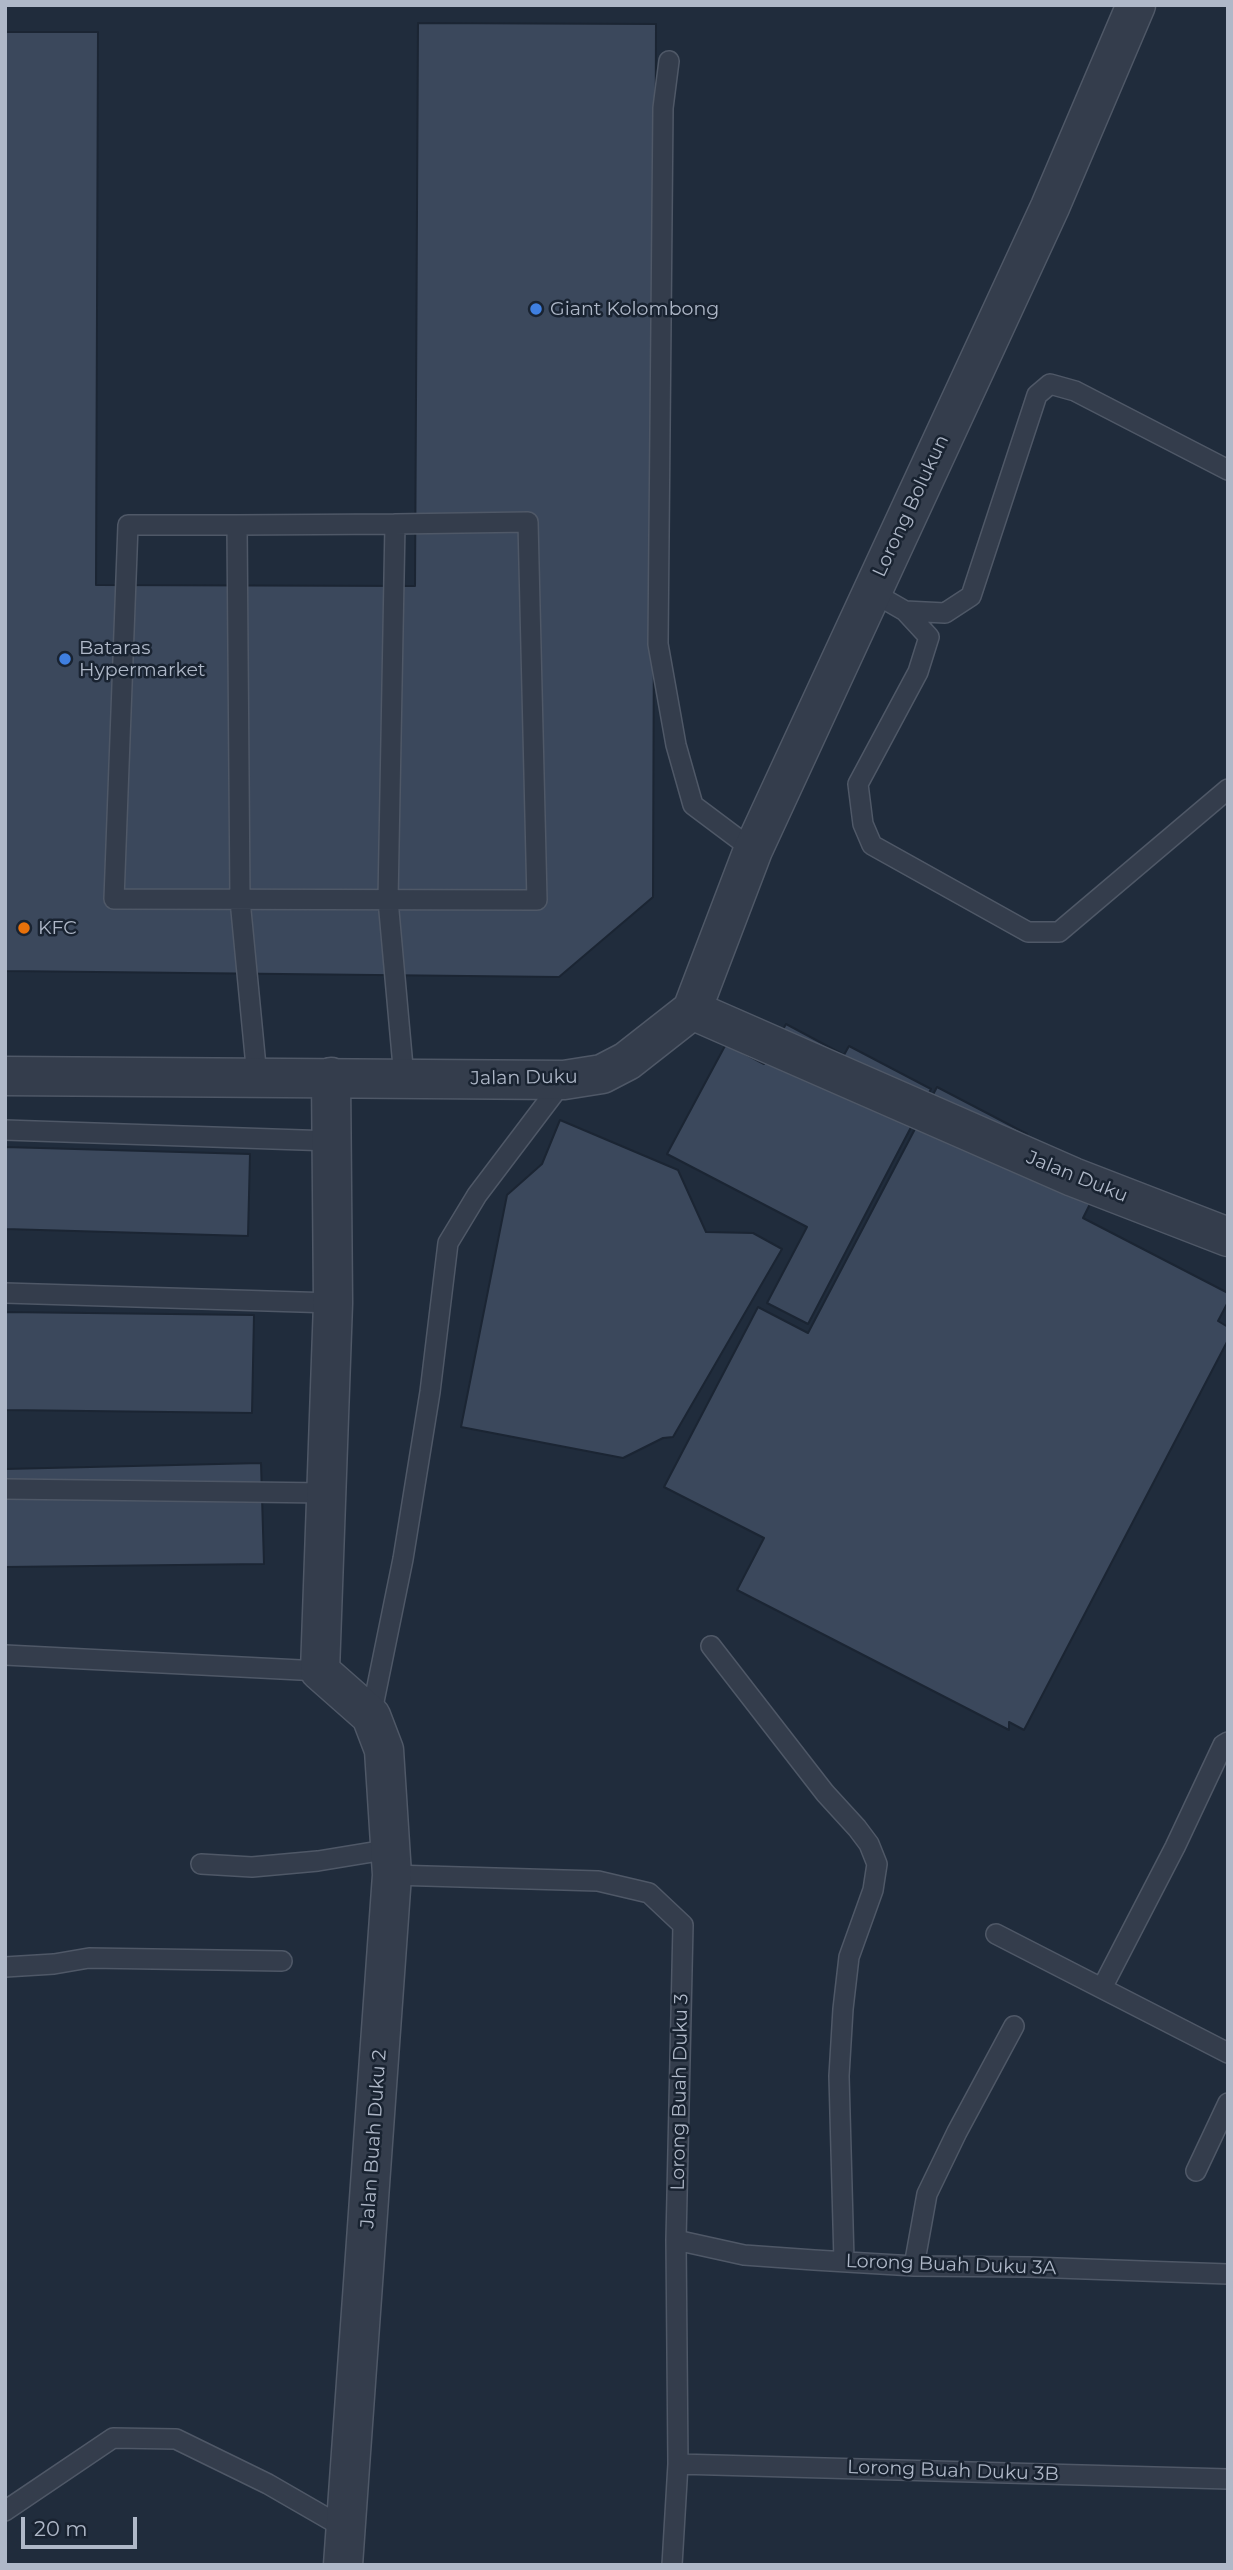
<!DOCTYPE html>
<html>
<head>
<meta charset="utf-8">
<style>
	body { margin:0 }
	#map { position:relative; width:1233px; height:2570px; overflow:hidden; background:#202c3c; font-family:Montserrat,sans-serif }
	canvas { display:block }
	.frame { position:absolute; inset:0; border:7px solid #afb8c8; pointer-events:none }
	.scale { position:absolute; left:21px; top:2517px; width:116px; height:32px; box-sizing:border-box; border:4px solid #afb8c8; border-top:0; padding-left:9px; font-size:21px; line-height:24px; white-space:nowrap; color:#afb8c8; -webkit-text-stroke:5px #192331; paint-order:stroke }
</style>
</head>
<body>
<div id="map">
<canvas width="1233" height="2570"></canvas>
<div class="frame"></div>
<div class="scale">20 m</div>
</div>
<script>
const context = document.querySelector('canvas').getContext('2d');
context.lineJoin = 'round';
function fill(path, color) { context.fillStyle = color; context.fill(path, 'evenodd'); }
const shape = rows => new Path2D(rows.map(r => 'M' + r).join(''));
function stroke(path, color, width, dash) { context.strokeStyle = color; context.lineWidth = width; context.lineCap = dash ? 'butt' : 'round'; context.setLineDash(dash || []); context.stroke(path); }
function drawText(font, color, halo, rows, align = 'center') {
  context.font = font + ' Montserrat,sans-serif'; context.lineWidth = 5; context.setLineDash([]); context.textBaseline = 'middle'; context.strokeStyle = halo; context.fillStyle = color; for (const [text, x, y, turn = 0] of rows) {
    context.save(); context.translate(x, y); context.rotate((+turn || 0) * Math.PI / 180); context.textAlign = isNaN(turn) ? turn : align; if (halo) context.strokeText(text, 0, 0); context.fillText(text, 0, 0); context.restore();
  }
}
const building = shape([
	[418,23,656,24,653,897,559,977,5,971,5,32,98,32,96,585,415,586,418,23],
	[786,1024,844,1055,849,1046,931,1089,808,1324,767,1303,807,1227,667,1154,726,1044,764,1064,786,1024],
	[937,1087,1027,1134,1013,1159,1092,1200,1083,1218,1228,1293,1228,1302,1218,1321,1228,1327,1228,1340,1024,1730,1009,1722,1009,1730,737,1590,764,1538,664,1487,758,1307,808,1333,937,1087],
	[560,1120,678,1170,706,1232,753,1233,782,1249,673,1437,663,1438,623,1458,461,1427,507,1195,542,1164,560,1120],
	[5,1147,250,1154,248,1236,5,1229,5,1147],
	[5,1312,254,1315,252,1413,5,1410,5,1312],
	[261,1463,264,1564,5,1567,5,1469,261,1463]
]);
fill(building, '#3b485c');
stroke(building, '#1b2533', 2);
const service = shape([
	[669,61,663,108,658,644,676,745,693,805,753,850],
	[237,525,128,525,114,899,537,900,528,522,395,524],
	[872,592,905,611,945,613,971,596,1037,395,1050,384,1075,391,1228,470],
	[905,611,929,637,918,672,858,784,863,824,872,845,1028,932,1059,932,1228,789],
	[257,1077,240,900,237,525,395,524,388,900,404,1078],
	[5,1130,332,1141],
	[5,1293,333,1303],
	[5,1489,326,1493],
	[711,1646,825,1793,857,1828,869,1844,877,1864,873,1890,849,1957,843,2009,839,2076,844,2261],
	[5,1655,320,1671],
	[371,1716,403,1559,430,1392,448,1243,477,1195,564,1080],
	[201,1864,252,1867,318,1861,391,1849],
	[392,1875,598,1881,649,1893,683,1925,676,2240,678,2464,672,2565],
	[996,1934,1228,2053],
	[5,1967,54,1964,89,1958,282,1961],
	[1102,1988,1175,1847,1223,1745,1228,1742],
	[1196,2171,1228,2103],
	[676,2240,744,2255,814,2260,914,2266,1029,2267,1228,2274],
	[914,2266,927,2194,957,2132,1014,2026],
	[678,2464,1228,2479],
	[5,2511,113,2438,176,2439,268,2484,346,2529]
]);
const minor = shape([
	[692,1010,753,850,1050,207,1136,5],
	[5,1076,564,1080,602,1074,627,1061,692,1010,1073,1177,1228,1237],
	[331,1077,333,1303,320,1671,371,1716,384,1750,392,1875,343,2565]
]);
stroke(service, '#4f5867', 22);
stroke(minor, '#4f5867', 41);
stroke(service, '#343d4c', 19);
stroke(minor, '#343d4c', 38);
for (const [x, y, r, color] of [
	[536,309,7,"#3f7fe0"],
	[65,659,7,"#3f7fe0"],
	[24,928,7,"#e8710a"]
]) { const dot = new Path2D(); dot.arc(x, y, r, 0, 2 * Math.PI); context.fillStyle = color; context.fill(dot); stroke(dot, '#192331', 2.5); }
drawText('19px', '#afb8c8', '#192331', [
	["Giant Kolombong",550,309],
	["Bataras",79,648],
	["Hypermarket",79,670],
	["KFC",38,928]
], 'left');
drawText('19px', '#afb8c8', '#192331', [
	["Lorong Bolukun",911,506,-65],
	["Jalan Duku",524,1078,-1],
	["Jalan Duku",1077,1177,22],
	["Lorong Buah Duku 3",680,2092,-89],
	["Jalan Buah Duku 2",374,2139,-86],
	["Lorong Buah Duku 3A",951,2265,2],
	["Lorong Buah Duku 3B",953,2471,2]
]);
</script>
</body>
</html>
